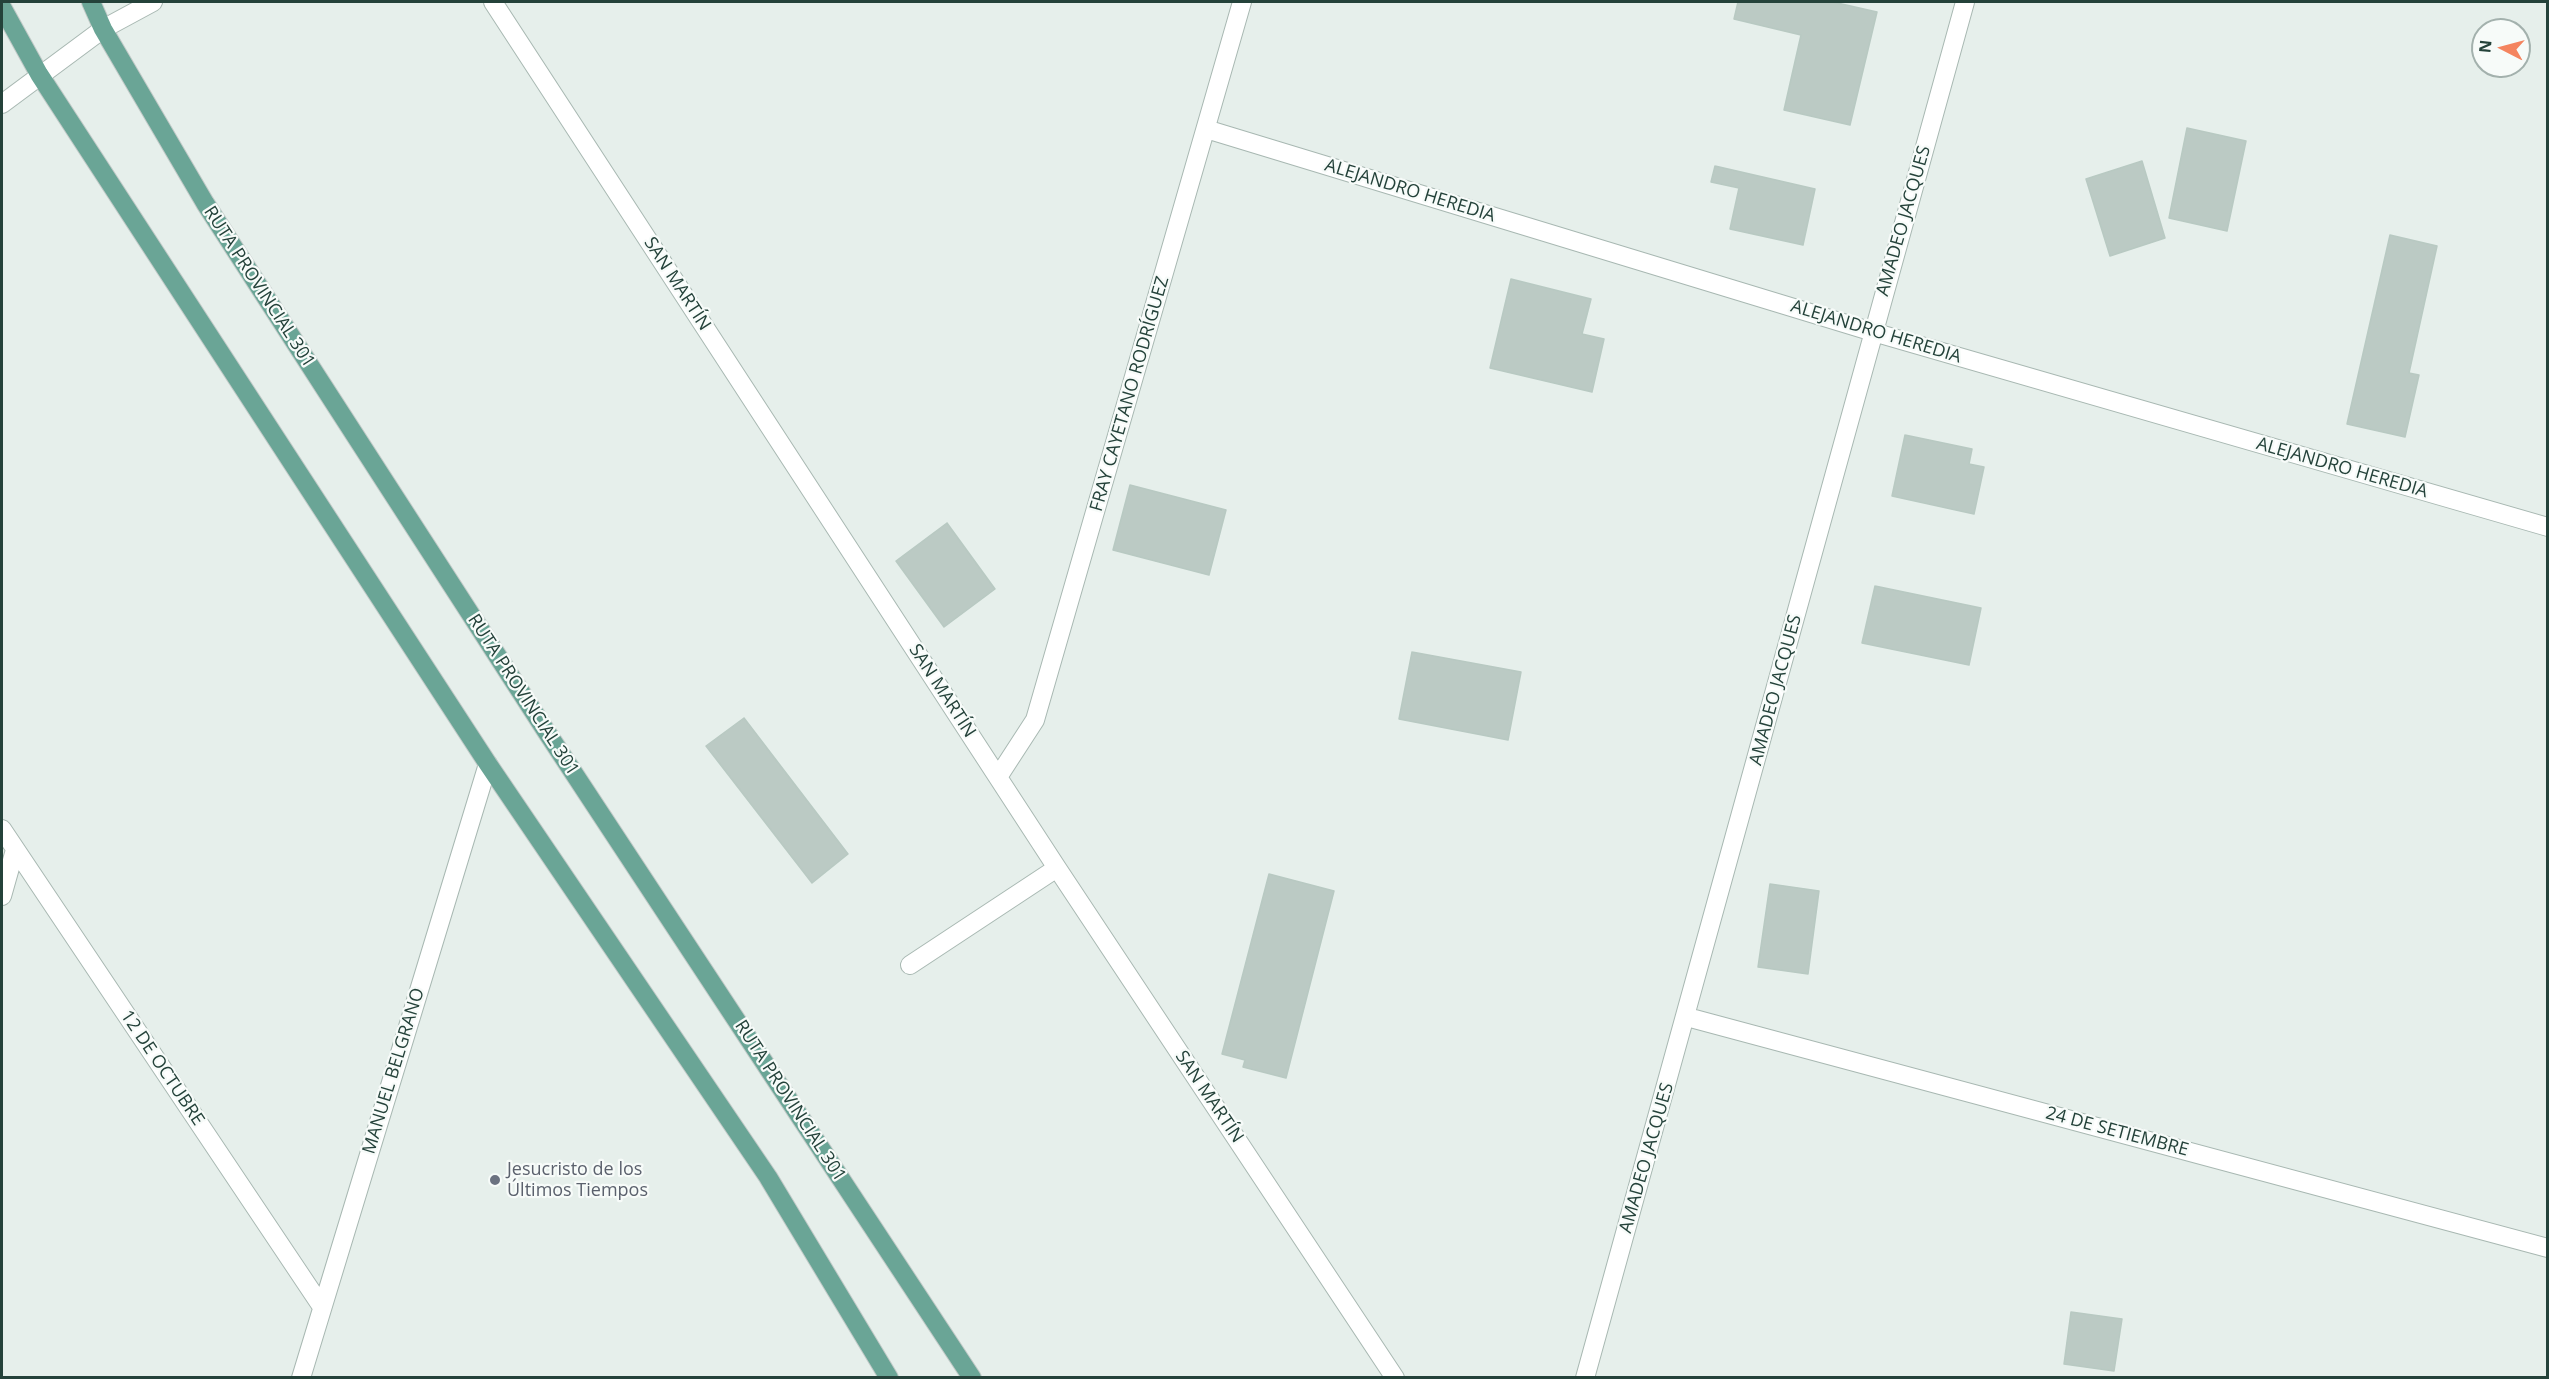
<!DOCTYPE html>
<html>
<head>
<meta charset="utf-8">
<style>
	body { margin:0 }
	#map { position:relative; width:2549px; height:1379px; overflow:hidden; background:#e6efeb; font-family:"Open Sans",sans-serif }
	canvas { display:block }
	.frame { position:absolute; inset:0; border:3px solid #24423a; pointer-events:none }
	.north { position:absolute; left:2471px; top:18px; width:60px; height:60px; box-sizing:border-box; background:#f7fbf9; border:2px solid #a3b1ad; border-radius:50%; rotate:276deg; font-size:16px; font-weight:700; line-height:24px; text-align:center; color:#24423a }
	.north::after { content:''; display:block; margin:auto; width:21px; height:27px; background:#f4845f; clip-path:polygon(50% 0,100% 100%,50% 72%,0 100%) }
</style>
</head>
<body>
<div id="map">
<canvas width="2549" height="1379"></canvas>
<div class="frame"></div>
<div class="north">N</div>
</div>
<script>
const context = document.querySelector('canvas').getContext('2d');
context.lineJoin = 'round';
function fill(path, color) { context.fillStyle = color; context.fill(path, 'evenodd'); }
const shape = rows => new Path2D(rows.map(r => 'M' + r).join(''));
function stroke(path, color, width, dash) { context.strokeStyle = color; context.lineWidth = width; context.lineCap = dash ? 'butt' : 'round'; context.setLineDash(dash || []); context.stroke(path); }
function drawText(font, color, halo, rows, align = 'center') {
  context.font = font + ' "Open Sans",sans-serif'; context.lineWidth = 4.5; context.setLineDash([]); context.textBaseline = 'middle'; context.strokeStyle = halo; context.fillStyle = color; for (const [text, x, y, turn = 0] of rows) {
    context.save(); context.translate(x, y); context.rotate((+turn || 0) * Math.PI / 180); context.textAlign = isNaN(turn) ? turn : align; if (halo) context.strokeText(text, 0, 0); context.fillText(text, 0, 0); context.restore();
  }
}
const building = shape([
	[1738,2,1833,2,1877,12,1850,125,1784,110,1801,35,1734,19,1738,2],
	[2187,128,2246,141,2227,231,2169,218,2187,128],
	[2142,161,2165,238,2110,256,2086,179,2142,161],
	[1715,166,1815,189,1803,245,1730,229,1739,188,1711,182,1715,166],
	[2390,235,2437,246,2409,373,2419,375,2405,437,2347,424,2390,235],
	[1511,279,1591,299,1582,334,1604,339,1592,392,1490,368,1511,279],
	[1905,435,1972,449,1969,464,1984,467,1974,514,1892,496,1905,435],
	[1130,485,1226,510,1209,575,1113,550,1130,485],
	[947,523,995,589,944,627,896,561,947,523],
	[1875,586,1981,608,1969,665,1862,643,1875,586],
	[1412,652,1521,672,1508,740,1399,719,1412,652],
	[744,718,848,854,812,883,706,746,744,718],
	[1269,874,1334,891,1286,1078,1243,1067,1245,1060,1222,1054,1269,874],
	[1770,884,1819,891,1808,974,1758,967,1770,884],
	[2071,1312,2122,1319,2114,1371,2064,1364,2071,1312]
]);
fill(building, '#bbcac4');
stroke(building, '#b8c9c2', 1.5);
const street = shape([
	[493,2,1057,868,1395,1378],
	[2,104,103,29,153,2],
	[1206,129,1873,332,2548,527],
	[998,777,1035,720,1242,2],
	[2,829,322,1307],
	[2,896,15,850],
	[910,965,1057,868],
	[1687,1017,2548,1248],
	[301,1378,488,764],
	[1585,1378,1965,2]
]);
const primary = shape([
	[91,2,103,29,205,203,546,731,972,1378],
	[2,7,39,74,488,764,768,1177,889,1378]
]);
stroke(street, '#a8b8b2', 20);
stroke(primary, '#c2cac8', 20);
stroke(street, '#fff', 18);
stroke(primary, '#6aa596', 18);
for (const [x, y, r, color] of [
	[495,1180,6,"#6b7280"]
]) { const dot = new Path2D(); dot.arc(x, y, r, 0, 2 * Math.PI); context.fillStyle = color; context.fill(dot); stroke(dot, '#f7fbf9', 2); }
drawText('18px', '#24423a', '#f7fbf9', [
	["ALEJANDRO HEREDIA",1410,191,17],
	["AMADEO JACQUES",1904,221,-74],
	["SAN MARTÍN",677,284,57],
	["RUTA PROVINCIAL 301",259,287,57],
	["ALEJANDRO HEREDIA",1876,332,17],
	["FRAY CAYETANO RODRÍGUEZ",1130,394,-74],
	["ALEJANDRO HEREDIA",2342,468,16],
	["AMADEO JACQUES",1776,690,-75],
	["SAN MARTÍN",942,691,57],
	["RUTA PROVINCIAL 301",523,695,57],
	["12 DE OCTUBRE",162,1068,56],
	["MANUEL BELGRANO",394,1071,-73],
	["SAN MARTÍN",1209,1097,56],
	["RUTA PROVINCIAL 301",790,1101,57],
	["24 DE SETIEMBRE",2117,1132,15],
	["AMADEO JACQUES",1647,1158,-74]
]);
drawText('18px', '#5b616d', '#f7fbf9', [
	["Jesucristo de los",507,1170],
	["Últimos Tiempos",507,1191]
], 'left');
</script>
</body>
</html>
